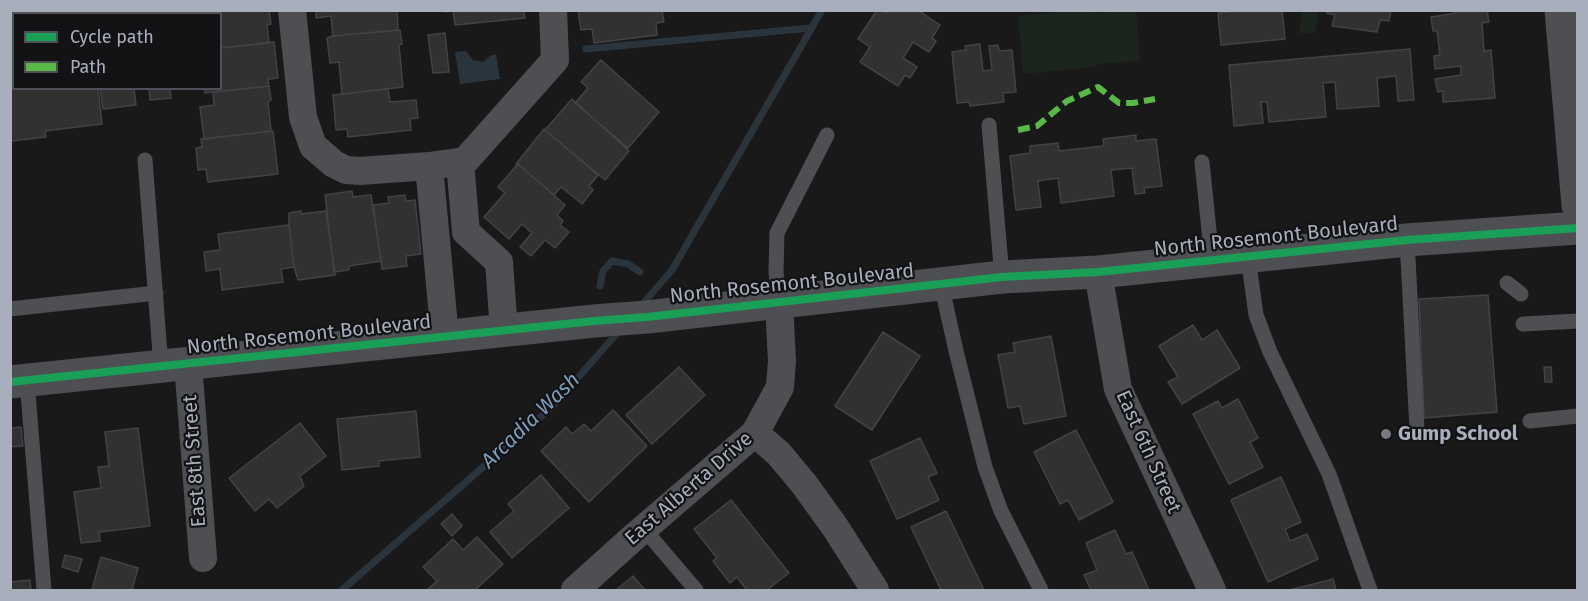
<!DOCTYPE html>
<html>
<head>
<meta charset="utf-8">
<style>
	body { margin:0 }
	#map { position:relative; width:1588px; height:601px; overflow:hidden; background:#19191a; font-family:"Fira Sans",sans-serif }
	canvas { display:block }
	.frame { position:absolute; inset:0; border:12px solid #a9aebc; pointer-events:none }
	.legend { position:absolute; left:12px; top:12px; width:210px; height:78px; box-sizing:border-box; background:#131316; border:2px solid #4f5158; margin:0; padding:8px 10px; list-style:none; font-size:18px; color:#a9aebc }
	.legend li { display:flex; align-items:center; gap:12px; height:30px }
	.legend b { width:30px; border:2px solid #4f5158 }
</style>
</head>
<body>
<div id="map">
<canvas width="1588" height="601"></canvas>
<div class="frame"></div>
<ul class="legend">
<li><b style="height:8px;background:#1a9f57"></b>Cycle path</li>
<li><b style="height:8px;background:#58b947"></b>Path</li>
</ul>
</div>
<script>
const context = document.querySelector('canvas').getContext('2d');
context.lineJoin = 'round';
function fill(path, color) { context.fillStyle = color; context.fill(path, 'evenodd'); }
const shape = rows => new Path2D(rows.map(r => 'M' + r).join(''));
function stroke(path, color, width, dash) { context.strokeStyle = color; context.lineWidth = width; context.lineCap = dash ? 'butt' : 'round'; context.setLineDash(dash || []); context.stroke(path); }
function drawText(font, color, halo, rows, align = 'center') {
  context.font = font + ' "Fira Sans",sans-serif'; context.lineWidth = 4.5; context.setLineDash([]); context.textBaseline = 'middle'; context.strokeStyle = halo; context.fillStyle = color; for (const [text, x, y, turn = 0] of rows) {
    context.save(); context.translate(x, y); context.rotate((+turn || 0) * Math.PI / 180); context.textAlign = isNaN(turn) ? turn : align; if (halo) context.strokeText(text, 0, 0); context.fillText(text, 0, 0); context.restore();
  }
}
fill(shape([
	[1081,10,1092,11,1093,13,1136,11,1140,61,1097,64,1095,67,1023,74,1018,16],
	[1302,11,1319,11,1315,33,1299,33]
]), '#1c241e');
fill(shape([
	[466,51,473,60,483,62,490,56,496,54,500,79,460,84,455,52]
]), '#2a343d');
stroke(shape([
	[586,49,811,28],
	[600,286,603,271,612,261,628,264,640,272],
	[641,306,672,270,822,10],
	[342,590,552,407,620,330]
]), '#2a343d', 7);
const building = shape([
	[10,10,90,10,90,14,14,14,14,88,98,88,102,124,45,131,46,137,12,141,10,133,10,10],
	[91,10,124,10,125,14,92,14,91,10],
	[140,10,160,10,161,14,140,14,140,10],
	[196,10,269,10,271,24,267,25,269,43,220,48,220,14,196,14,196,10],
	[316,10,397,10,398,30,333,36,331,16,316,18,316,10],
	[445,10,524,10,525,18,455,25,453,11,445,12,445,10],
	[578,10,662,10,664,22,656,23,657,35,594,43,592,29,581,30,578,10],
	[877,10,883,10,887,13,888,10,918,10,940,25,932,38,936,41,929,52,913,42,903,58,917,67,910,78,905,75,898,86,860,62,870,47,858,39,877,10],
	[1243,10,1282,10,1285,39,1221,45,1218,13,1243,10],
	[1327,10,1391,10,1389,21,1380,20,1377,32,1332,26,1335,15,1327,13,1327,10],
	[1455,10,1487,10,1489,22,1482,23,1484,51,1491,50,1495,98,1443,102,1443,91,1438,92,1435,79,1461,75,1461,66,1435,69,1434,56,1440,55,1437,31,1433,31,1431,17,1456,13,1455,10],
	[400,30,402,44,399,45,403,87,342,94,339,62,330,63,327,38,333,36,400,30],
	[445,33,449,72,433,73,428,35,445,33],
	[274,42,278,78,268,79,269,86,205,93,204,88,220,88,220,48,274,42],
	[980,44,983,71,992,70,989,46,998,45,999,51,1012,50,1016,92,1003,93,1004,102,970,106,969,102,957,103,952,52,966,50,965,46,980,44],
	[1410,49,1414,100,1398,101,1396,76,1377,78,1379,106,1337,109,1335,82,1323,83,1326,117,1269,122,1267,102,1261,102,1263,123,1234,126,1229,65,1410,49],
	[601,60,659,112,628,148,575,103,588,88,581,82,601,60],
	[269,86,271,100,268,102,271,131,204,139,200,107,214,105,213,92,269,86],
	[100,88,134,88,136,105,103,109,100,88],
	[149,88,170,88,171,98,150,100,149,88],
	[388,89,390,102,416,100,418,118,410,119,411,130,348,137,347,129,336,130,333,95,388,89],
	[572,99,629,151,605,180,545,130,572,99],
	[544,129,598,175,589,186,593,190,582,204,561,187,554,195,518,164,516,164,544,129],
	[273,131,278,174,208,182,206,169,198,170,196,148,202,147,201,139,273,131],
	[1136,135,1136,141,1156,139,1162,186,1144,188,1145,193,1135,194,1132,168,1111,170,1114,196,1061,203,1058,178,1038,181,1041,207,1016,210,1010,156,1030,153,1030,146,1058,143,1059,151,1104,146,1103,139,1136,135],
	[518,164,565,205,557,215,563,221,560,225,569,232,555,248,545,240,531,256,520,247,532,233,522,224,509,239,484,217,505,193,498,187,518,164],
	[352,191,353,197,371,195,381,261,349,266,349,270,334,272,325,195,352,191],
	[405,195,406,201,415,200,421,254,406,256,407,266,382,269,373,205,389,203,388,197,405,195],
	[301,211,301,214,326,211,335,275,298,280,294,267,289,225,289,213,301,211],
	[289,225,294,267,281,269,283,282,222,290,220,269,206,271,204,252,220,250,218,234,289,225],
	[1488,295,1497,412,1424,418,1419,299,1488,295],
	[1193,325,1202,340,1217,330,1240,368,1182,404,1168,382,1178,377,1159,346,1193,325],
	[883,332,920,356,872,430,835,406,883,332],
	[1051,336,1066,416,1024,424,1020,406,1008,408,998,355,1015,352,1013,343,1051,336],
	[679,367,705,395,652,444,626,415,679,367],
	[1544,367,1551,367,1552,382,1545,382,1544,367],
	[1238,399,1258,438,1250,442,1263,467,1229,484,1193,414,1218,401,1222,408,1238,399],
	[613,410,647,446,589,502,541,451,566,427,572,434,584,424,591,431,613,410],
	[416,411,420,457,379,461,379,466,342,470,337,419,416,411],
	[300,423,326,456,300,476,304,486,277,508,269,499,255,511,229,478,300,423],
	[21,427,23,446,10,447,10,428,21,427],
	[138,428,150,526,99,532,100,541,81,543,74,492,101,488,98,467,109,466,105,432,138,428],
	[1076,430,1113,502,1079,520,1068,500,1060,504,1034,452,1076,430],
	[920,438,937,473,928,477,939,500,897,519,870,461,920,438],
	[541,475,569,508,512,558,490,532,514,511,508,504,541,475],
	[1281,477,1301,522,1285,529,1290,541,1307,534,1318,559,1268,582,1231,500,1281,477],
	[731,500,789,573,767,590,747,590,737,577,730,583,713,561,717,558,694,529,731,500],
	[946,511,984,590,941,590,911,527,946,511],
	[452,514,462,526,452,536,441,524,452,514],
	[1115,530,1126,554,1132,552,1149,590,1091,590,1084,575,1097,570,1086,543,1115,530],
	[477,537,503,564,475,590,430,590,428,589,437,581,423,567,453,539,463,550,477,537],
	[65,555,82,559,78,572,62,567,65,555],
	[101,557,138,568,132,590,92,590,101,557],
	[633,576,645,590,616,590,633,576],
	[1333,579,1336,590,1290,590,1333,579],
	[30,580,31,590,10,590,10,582,30,580]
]);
fill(building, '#313132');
stroke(building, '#424346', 1.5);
stroke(shape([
	[989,125,1002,277],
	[145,160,161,366],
	[1202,162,1212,260],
	[1407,240,1417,429],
	[1248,257,1256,315,1270,352,1329,474,1370,590],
	[1507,283,1521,294],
	[941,284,957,355,985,467,1001,511,1041,590],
	[779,302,776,272,777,233,827,135],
	[10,309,156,293],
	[1523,324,1578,321],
	[27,381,44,590],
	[1530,421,1578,416],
	[644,529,696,590]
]), '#4d4f53', 15);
stroke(shape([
	[292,10,303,117,313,146,334,164,346,170,360,171,429,166,465,161,555,60,553,10],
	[460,162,466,232,499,262,504,331],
	[429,166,445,337],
	[1098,272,1118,389,1212,590],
	[188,363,203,558],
	[755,433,779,454,804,484,835,527,875,590],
	[575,590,634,537,755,433,780,387,782,361,779,302]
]), '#4d4f53', 28);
stroke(shape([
	[1561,10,1578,205],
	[10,382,594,321,647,317,1002,277,1098,272,1407,240,1578,228]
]), '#4d4f53', 33);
stroke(shape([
	[1018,130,1037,126,1067,101,1098,87,1119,103,1133,103,1155,99]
]), '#58b947', 6, [12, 6]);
stroke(shape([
	[10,382,594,321,647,317,1002,277,1098,272,1407,240,1578,228]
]), '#1a9f57', 8);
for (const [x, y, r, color] of [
	[1386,434,6,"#777a83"]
]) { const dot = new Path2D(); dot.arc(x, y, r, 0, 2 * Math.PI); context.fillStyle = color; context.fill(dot); stroke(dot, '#131316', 2); }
drawText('20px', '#a9aebc', '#131316', [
	["North Rosemont Boulevard",1276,237,-6],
	["North Rosemont Boulevard",792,284,-6],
	["North Rosemont Boulevard",309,335,-6],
	["East 6th Street",1148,452,66],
	["East 8th Street",195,461,-94],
	["East Alberta Drive",689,489,-41]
]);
drawText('bold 20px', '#a9aebc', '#131316', [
	["Gump School",1398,434]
], 'left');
drawText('italic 21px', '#7d9cba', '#131316', [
	["Arcadia Wash",531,421,-44]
]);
</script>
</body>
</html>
